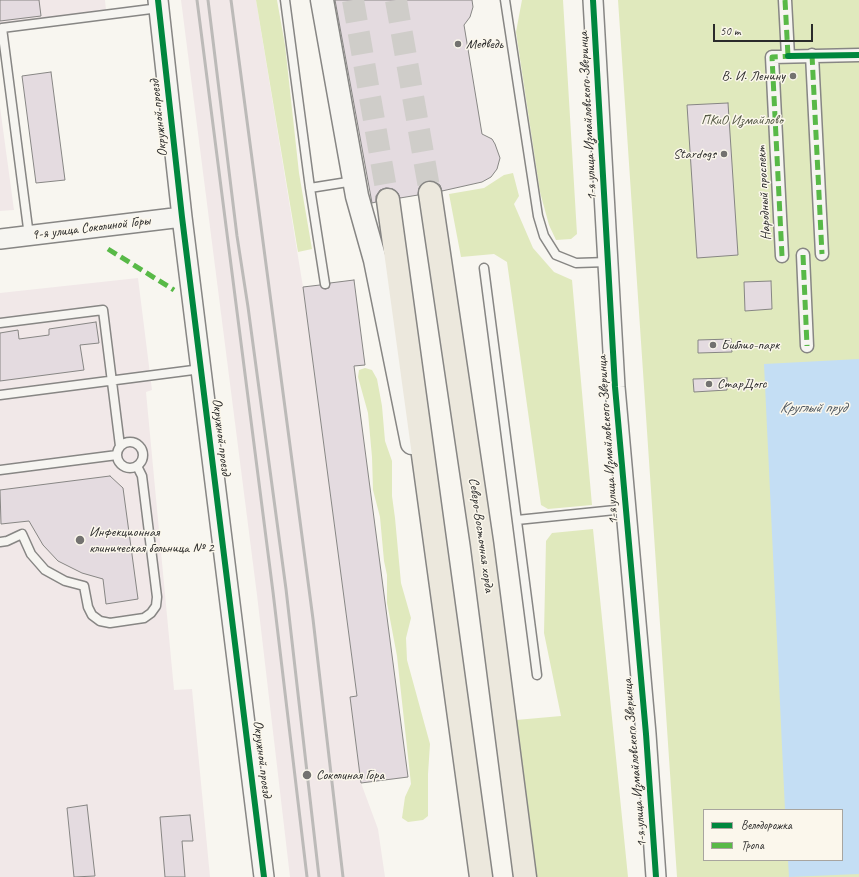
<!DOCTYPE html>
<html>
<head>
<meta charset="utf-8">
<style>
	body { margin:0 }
	#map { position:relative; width:859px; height:877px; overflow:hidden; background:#f8f6f0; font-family:Caveat,sans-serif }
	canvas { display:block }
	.legend { position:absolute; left:703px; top:809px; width:140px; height:52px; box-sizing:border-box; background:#fbf7ec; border:1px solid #a8a59f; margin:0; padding:5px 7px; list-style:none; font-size:12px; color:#2b2b2b }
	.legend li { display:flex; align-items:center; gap:8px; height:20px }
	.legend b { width:20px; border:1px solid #a8a59f }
	.scale { position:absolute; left:713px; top:24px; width:100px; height:18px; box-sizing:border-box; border:2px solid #2b2b2b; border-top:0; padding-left:5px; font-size:12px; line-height:14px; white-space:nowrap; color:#2b2b2b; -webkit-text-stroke:3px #fbf7ec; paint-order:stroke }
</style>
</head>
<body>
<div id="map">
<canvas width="859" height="877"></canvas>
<ul class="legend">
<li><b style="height:5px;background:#00873e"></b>Велодорожка</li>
<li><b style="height:5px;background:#58b947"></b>Тропа</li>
</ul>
<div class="scale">50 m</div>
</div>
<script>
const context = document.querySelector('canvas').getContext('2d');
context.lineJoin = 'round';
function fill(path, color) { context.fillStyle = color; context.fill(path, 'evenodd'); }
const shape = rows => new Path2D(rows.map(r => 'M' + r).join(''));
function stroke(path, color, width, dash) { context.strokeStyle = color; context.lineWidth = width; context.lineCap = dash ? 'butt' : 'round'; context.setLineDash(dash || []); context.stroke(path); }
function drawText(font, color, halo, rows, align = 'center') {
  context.font = font + ' Caveat,sans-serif'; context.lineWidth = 3; context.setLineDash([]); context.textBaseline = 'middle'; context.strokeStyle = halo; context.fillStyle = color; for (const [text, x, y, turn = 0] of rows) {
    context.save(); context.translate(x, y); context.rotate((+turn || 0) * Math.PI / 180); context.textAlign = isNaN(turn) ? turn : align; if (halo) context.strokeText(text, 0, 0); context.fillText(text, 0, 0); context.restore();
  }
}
fill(shape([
	[0,0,105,0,106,10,0,25],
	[181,0,256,0,303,287,357,696,350,697,361,783,378,829,385,877,290,877,257,595],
	[0,107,14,210,0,211],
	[138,278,152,390,146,392,174,690,192,689,210,877,0,877,0,293]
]), '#f1e8e8');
fill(shape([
	[256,0,277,0,285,45,299,173,312,249,298,252],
	[522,0,563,0,577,234,571,239,556,240,549,225,540,192,516,32],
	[618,0,859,0,859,877,677,877],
	[704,810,842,810,842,860,704,860],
	[513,173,519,196,514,204,533,248,554,272,572,280,592,505,548,509,541,505,507,262,494,254,461,257,449,194,484,188,504,175],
	[365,368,372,370,377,379,382,406,385,441,392,461,392,496,395,518,401,583,411,618,406,638,407,660,430,744,428,774,428,816,423,820,408,822,402,818,405,797,411,784,397,656,387,603,387,575,384,561,380,517,373,490,372,457,368,413,358,377,359,370],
	[593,529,628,877,536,877,516,720,561,716,544,633,546,541,552,533]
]), '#e0e9bd');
fill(shape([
	[859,359,859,874,789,877,788,860,842,860,842,810,785,810,764,364]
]), '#c4def4');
const building = shape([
	[0,0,39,0,41,16,0,21,0,0],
	[335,0,472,0,473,7,470,17,464,25,482,134,492,139,495,144,500,158,497,169,491,177,482,182,442,191,440,185,435,182,428,181,422,183,419,188,418,195,400,198,398,193,393,189,386,188,380,190,376,196,376,202,372,203,335,0],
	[51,72,65,180,36,183,22,76,51,72],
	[728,103,738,255,697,258,687,105,728,103],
	[354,280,365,365,354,366,408,777,361,783,350,697,357,696,303,287,320,285,325,289,329,288,330,283,354,280],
	[771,281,772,309,745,311,744,282,771,281],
	[96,322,99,343,80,345,84,370,0,381,0,333,18,330,19,339,49,335,49,329,96,322],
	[731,339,732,352,698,353,698,340,731,339],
	[727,378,727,390,694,392,693,379,727,378],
	[110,476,123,488,138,599,106,604,103,579,82,573,58,561,43,545,29,521,1,524,0,490,110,476],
	[87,805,95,876,74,877,67,808,87,805],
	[190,815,193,841,182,841,185,877,165,877,160,817,190,815]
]);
fill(building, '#e4dbe0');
stroke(building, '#878684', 1);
stroke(shape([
	[353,0,388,200],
	[396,0,430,193]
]), '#cfcdc9', 22, [22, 11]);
const service = shape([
	[285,0,310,188,325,284],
	[505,0,538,216,544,236,556,255,576,263,608,262],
	[310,188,354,181],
	[29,236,2,28,159,8],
	[484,268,537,675],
	[0,323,103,310,120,446],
	[0,395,201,369],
	'117 455a13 13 0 1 1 26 0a13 13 0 1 1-26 0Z',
	[0,470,117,455],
	[517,520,625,509],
	[0,542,7,541,22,534,31,554,45,570,65,581,84,586,88,607,92,615,100,621,110,623,144,618,151,613,156,606,157,597,142,476,137,466]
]);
const pedestrian = shape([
	[785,0,788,56],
	[812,55,822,254],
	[803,255,807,346],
	[782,256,772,57,859,55]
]);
const tertiary = shape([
	[158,0,182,217,264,877],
	[593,0,615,387,646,734,656,877],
	[0,239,182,217]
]);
const secondary = shape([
	[322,0,357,196,375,260,412,443]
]);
const primary = shape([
	[430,193,482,544,525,877],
	[388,200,481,877]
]);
stroke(service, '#878684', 11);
stroke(pedestrian, '#878684', 15);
stroke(tertiary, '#878684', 22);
stroke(secondary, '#878684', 25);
stroke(primary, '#878684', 25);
stroke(service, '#f6f5f1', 8);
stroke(pedestrian, '#f6f5f1', 12);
stroke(tertiary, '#f6f5f1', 19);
stroke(secondary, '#f6f5f1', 22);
stroke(primary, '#ece8dd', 22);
stroke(shape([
	[197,0,273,592,307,877],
	[208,0,237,236,248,307,286,589,319,877],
	[231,0,313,619,343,877]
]), '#bcbab8', 3);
stroke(shape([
	[785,0,788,56],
	[812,55,822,254],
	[108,249,174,290],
	[803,255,807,346],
	[782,256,772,57,791,56]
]), '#58b947', 5, [10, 5]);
stroke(shape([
	[158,0,182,217,264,877],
	[593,0,615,387,646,734,656,877],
	[788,56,859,55]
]), '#00873e', 6);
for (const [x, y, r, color] of [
	[458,44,4,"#737270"],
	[793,76,4,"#737270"],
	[724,154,4,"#737270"],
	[713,345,4,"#737270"],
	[709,384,4,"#737270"],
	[80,540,5,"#737270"],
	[307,775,5,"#737270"]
]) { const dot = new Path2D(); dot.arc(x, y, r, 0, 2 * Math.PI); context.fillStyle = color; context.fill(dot); stroke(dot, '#fbf7ec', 1.5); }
drawText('14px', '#2b2b2b', '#fbf7ec', [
	["Медведь",466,44],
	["В. И. Ленину",785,76,"right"],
	["Stardogs",716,154,"right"],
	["Библио-парк",721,345],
	["СтарДогс",717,384],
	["Инфекционная",89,532],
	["клиническая больница № 2",89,548],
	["Соколиная Гора",316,775]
], 'left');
drawText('14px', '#2b2b2b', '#fbf7ec', [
	["1-я улица Измайловского Зверинца",588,116,-93],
	["Окружной проезд",159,118,-96],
	["Народный проспект",764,193,-93],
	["9-я улица Соколиной Горы",91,228,-7],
	["Окружной проезд",221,437,83],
	["1-я улица Измайловского Зверинца",608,440,-94],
	["Северо-Восточная хорда",481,535,82],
	["Окружной проезд",262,759,83],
	["1-я улица Измайловского Зверинца",635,763,-95]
]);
drawText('14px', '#545845', '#fbf7ec', [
	["ПКиО Измайлово",742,120]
]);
drawText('italic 15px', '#4c555e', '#fbf7ec', [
	["Круглый пруд",813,408]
]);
</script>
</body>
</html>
